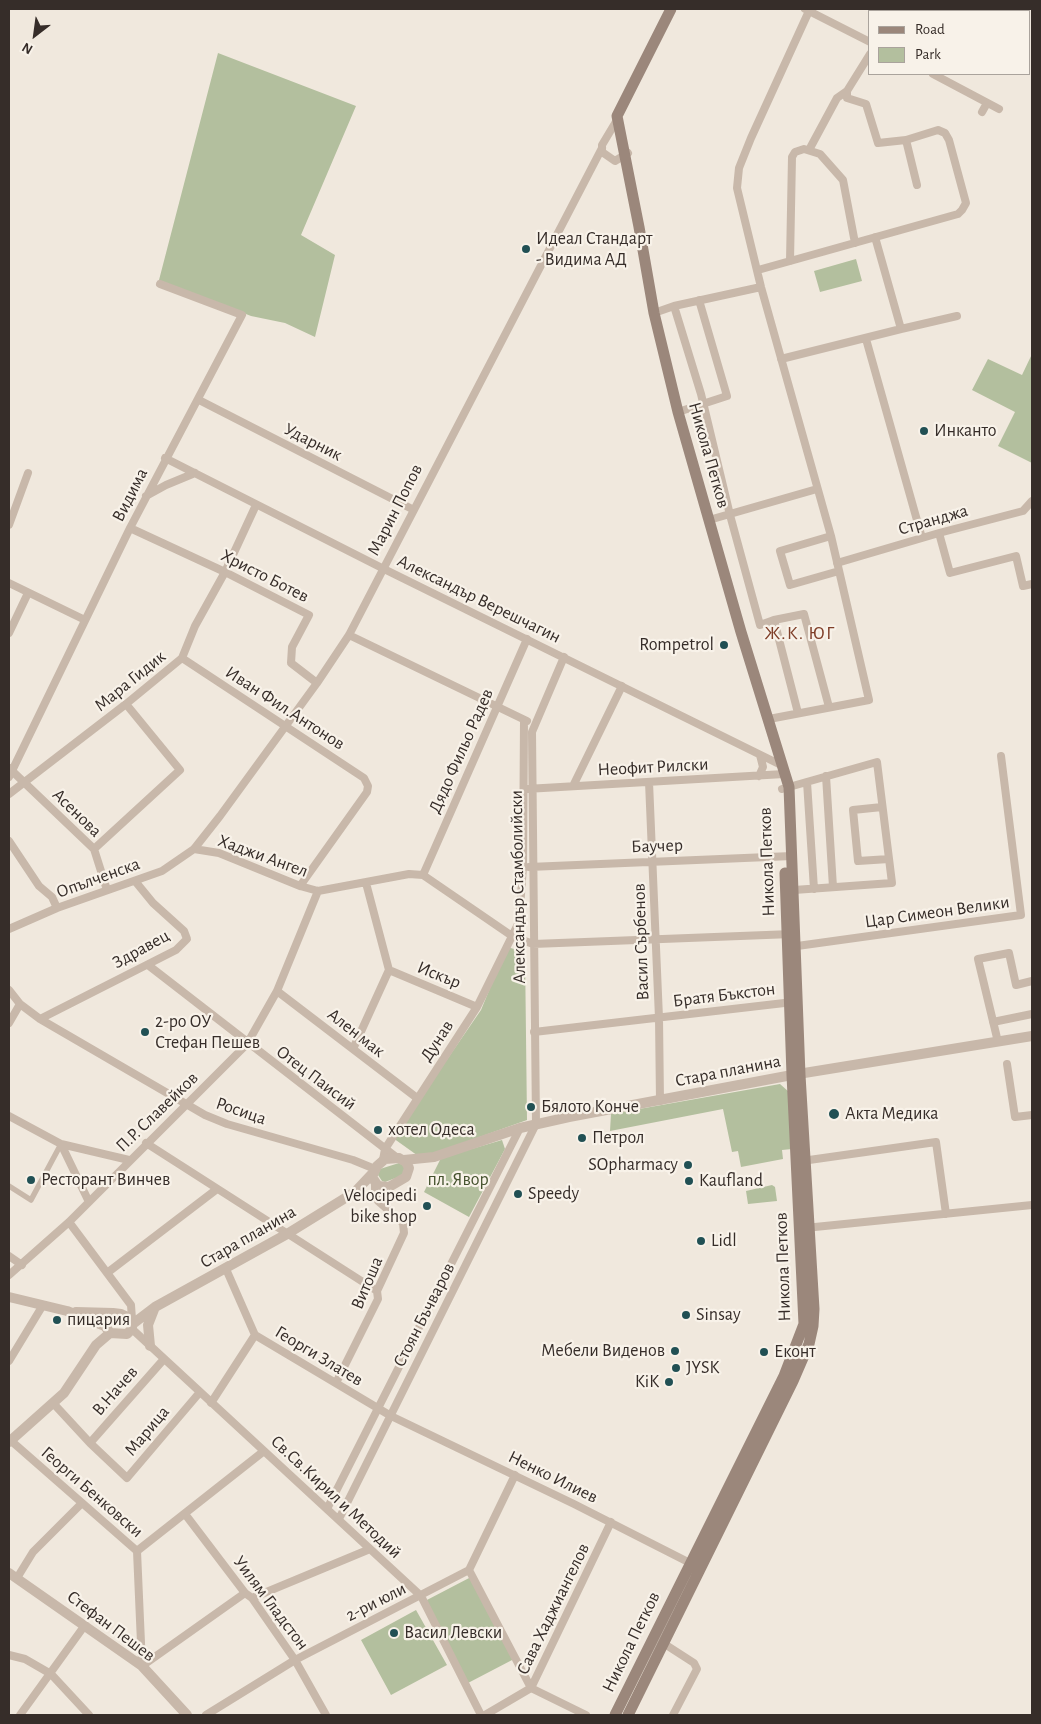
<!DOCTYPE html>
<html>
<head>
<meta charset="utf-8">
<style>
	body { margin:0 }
	#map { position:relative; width:1041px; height:1724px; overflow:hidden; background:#f0e8dd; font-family:"Alegreya Sans",sans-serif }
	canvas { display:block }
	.frame { position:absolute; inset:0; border:10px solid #362d29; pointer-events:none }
	.legend { position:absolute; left:868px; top:10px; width:162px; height:65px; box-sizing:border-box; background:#f8f2e9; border:1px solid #aaa39c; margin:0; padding:6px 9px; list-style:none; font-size:15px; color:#362d29 }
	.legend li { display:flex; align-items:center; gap:10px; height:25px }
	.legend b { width:25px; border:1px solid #aaa39c }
	.north { position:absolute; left:10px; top:10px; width:50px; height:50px; -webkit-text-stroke:4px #f8f2e9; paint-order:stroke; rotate:210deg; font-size:14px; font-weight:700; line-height:20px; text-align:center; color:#362d29 }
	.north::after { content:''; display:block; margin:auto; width:18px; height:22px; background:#362d29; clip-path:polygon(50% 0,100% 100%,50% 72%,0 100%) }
</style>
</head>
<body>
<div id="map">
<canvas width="1041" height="1724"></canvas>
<div class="frame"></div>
<ul class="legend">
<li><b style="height:6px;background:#9b877b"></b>Road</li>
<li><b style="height:14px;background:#b3bf9e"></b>Park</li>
</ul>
<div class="north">N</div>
</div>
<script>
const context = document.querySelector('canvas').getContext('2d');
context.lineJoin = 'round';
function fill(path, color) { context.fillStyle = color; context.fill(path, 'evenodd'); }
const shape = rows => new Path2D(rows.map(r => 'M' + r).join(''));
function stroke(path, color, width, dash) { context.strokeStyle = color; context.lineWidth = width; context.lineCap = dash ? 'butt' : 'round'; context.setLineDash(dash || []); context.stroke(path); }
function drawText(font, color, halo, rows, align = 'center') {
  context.font = font + ' "Alegreya Sans",sans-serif'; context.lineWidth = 4.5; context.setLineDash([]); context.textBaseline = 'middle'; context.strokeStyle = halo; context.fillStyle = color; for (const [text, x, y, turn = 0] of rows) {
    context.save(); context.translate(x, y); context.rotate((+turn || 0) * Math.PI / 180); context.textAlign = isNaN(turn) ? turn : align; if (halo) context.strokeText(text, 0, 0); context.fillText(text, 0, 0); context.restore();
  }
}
fill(shape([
	[218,53,356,106,301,235,335,255,315,337,285,323,251,316,159,280],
	[856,259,862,281,820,292,814,271],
	[1032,354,1032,463,998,446,1015,412,972,390,988,359,1022,375],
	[507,947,525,952,527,1120,421,1158,393,1138,481,1010],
	[780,1084,789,1092,792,1149,782,1150,783,1159,741,1167,738,1151,732,1152,723,1109,610,1131,611,1114],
	[502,1140,505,1149,469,1217,424,1192,441,1158],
	[399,1163,404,1166,404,1172,401,1176,385,1182,382,1181,378,1175,380,1169],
	[772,1185,775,1187,777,1201,748,1204,746,1191],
	[471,1577,514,1659,468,1683,425,1601],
	[416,1610,447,1665,391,1695,361,1640]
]), '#b3bf9e');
stroke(shape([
	[9,1186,31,1200,61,1144]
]), '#c8b8aa', 5.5);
stroke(shape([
	[805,9,870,42],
	[977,11,978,9],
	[870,54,847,91,847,98,866,104,878,143,906,140],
	[933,74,999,109],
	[982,112,987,103],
	[617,120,602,145,602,152,615,161,628,153],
	[809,150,837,98,847,91],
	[875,237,901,329,957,316],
	[790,261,792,157,795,152,804,149,820,154,843,180,855,243],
	[758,270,958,214,962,210,966,203,949,140,945,133,938,130,906,140,917,185],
	[674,306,701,394,730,515,760,625,774,620,798,713],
	[654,313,674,306,761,287],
	[866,339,922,538],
	[781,359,901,329],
	[199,400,414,510],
	[678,412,727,396,699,300],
	[165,458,384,569,781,765],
	[146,496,166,485,195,473],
	[709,520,817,489],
	[9,525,28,473],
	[130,528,225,572,309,615,292,647,291,663,317,683],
	[939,533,950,573,1016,556,1023,586,1032,584],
	[831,536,780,551,790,585,839,571],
	[837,563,939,533,1023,511,1032,501],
	[9,583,85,620],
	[774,620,804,614,829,707],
	[9,633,28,593],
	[349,635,527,721],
	[182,658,364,778,368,786,367,792,300,886],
	[769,719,869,700,831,536,761,287,737,188,739,168,751,138,809,11],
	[9,768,94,849,107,890],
	[759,776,763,767,760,755],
	[826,776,833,887],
	[9,777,130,528,242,315,160,284],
	[649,782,659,1018,660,1101],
	[807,782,814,889],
	[573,786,622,686],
	[526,789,784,774],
	[782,789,877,762,892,883,794,890],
	[9,794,126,704,182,658,195,626,225,572,256,505],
	[882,807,853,810,858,861,889,859],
	[9,841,39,886,52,897,57,908],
	[94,849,180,770,126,704],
	[194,849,219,853,300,886,318,891,409,874,423,875,512,936,533,944,792,934],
	[529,867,792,856],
	[423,875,527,639],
	[9,929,57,908,162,871,194,849,220,816,317,683,349,635,602,148],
	[790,947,1021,915,1001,756],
	[148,965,396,1157],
	[389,970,477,1007],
	[9,990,20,1004,40,1019,205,1115,227,1124,353,1160,375,1169],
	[277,991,417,1098],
	[40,1019,176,950,187,939,184,931,153,903,135,881],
	[993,1022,1032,1014],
	[9,1023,20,1004],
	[534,1032,793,1002],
	[998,1042,978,959,1009,953,1016,985,1032,981],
	[353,1049,389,970,366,883],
	[1007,1064,1015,1117,1032,1115],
	[9,1116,61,1144,89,1202],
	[146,1143,377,1291],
	[61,1144,129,1160],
	[383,1160,385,1149,477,1007,519,922,523,867,524,720],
	[802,1161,936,1142,946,1214],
	[69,1222,131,1305,132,1319],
	[805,1228,1032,1205],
	[9,1256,22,1265],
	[226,1269,255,1335,391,1416,574,1504,694,1565],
	[107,1273,217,1189],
	[9,1275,69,1222,247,1044,277,991,318,891],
	[132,1329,421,1596,481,1715],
	[9,1361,43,1305],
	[336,1383,378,1299,377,1291,404,1233,403,1223,378,1201,375,1192,375,1183],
	[53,1403,90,1443,127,1478,200,1392],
	[211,1403,255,1335],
	[9,1439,137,1551,142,1666],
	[90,1443,164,1359],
	[327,1509,520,1128],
	[185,1514,245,1593,252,1598,295,1660,326,1715],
	[339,1519,536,1124,532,732,564,657],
	[137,1551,264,1451],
	[469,1570,531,1688,586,1715],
	[17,1578,33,1552,82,1503],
	[252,1598,370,1549],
	[663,1643,694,1663,697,1669,673,1715],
	[9,1655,25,1659,51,1674,89,1715],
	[142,1666,245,1593],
	[20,1715,85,1625],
	[206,1715,295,1660,469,1570,515,1475],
	[485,1715,531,1688,611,1522]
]), '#c8b8aa', 8);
stroke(shape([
	[399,1158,406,1162,409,1168,406,1177,389,1187,378,1186,372,1177,377,1166,385,1159,399,1158],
	[404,1160,434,1157,520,1128,569,1117,792,1075,1032,1036],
	[9,1297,67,1311,105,1326],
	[76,1312,113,1313],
	[121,1314,132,1319,132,1329,127,1334,110,1333,105,1326,107,1317,113,1313,121,1314],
	[134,1323,155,1307,287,1234,355,1192,372,1174],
	[150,1346,148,1325,155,1307],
	[9,1442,64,1393,96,1345,110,1333],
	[9,1573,142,1666,187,1715]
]), '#c8b8aa', 10);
stroke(shape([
	[615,1715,784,1376,804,1324,792,1075,785,873],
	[628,1715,793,1381,809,1344,813,1326,814,1309,800,1075,789,787,741,632,678,412,654,313,639,227,617,116,671,9]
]), '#9b877b', 11);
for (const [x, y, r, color] of [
	[526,249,5,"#215054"],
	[924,431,5,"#215054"],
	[724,645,5,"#215054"],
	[145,1032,5,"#215054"],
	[531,1107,5,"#215054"],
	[834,1114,6,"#215054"],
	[378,1130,5,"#215054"],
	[582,1138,5,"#215054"],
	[688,1165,5,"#215054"],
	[31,1180,5,"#215054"],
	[689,1181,5,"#215054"],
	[518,1194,5,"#215054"],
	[427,1206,5,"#215054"],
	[701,1241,5,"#215054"],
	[686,1315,5,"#215054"],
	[57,1320,5,"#215054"],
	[675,1351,5,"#215054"],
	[764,1352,5,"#215054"],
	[676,1368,5,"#215054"],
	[669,1382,5,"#215054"],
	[394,1633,5,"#215054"]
]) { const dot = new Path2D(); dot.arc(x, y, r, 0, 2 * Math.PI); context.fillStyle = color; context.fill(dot); stroke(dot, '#f8f2e9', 2); }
drawText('18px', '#362d29', '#f8f2e9', [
	["Идеал Стандарт",536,239],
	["- Видима АД",536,260],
	["Инканто",934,431],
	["Rompetrol",714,645,"right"],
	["2-ро ОУ",155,1022],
	["Стефан Пешев",155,1043],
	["Бялото Конче",541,1107],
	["Акта Медика",845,1114],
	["хотел Одеса",388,1130],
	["Петрол",592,1138],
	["SOpharmacy",678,1165,"right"],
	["Ресторант Винчев",41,1180],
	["Kaufland",699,1181],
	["Speedy",528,1194],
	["Velocipedi",417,1196,"right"],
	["bike shop",417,1217,"right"],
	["Lidl",711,1241],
	["Sinsay",696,1315],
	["пицария",67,1320],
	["Мебели Виденов",665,1351,"right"],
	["Еконт",774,1352],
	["JYSK",686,1368],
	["KiK",659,1382,"right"],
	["Васил Левски",404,1633]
], 'left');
drawText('18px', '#362d29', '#f8f2e9', [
	["Ударник",313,442,27],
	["Никола Петков",709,455,74],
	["Видима",130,495,-63],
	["Марин Попов",395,510,-63],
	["Странджа",933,520,-16],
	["Христо Ботев",265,576,27],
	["Александър Верешчагин",479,599,26],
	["Мара Гидик",130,681,-39],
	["Иван Фил.Антонов",285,708,33],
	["Дядо Фильо Радев",461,751,-66],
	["Неофит Рилски",653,767,-3],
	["Асенова",77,813,44],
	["Баучер",657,846,-2],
	["Хаджи Ангел",263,856,20],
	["Никола Петков",767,862,-92],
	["Опълченска",98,878,-20],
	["Александър Стамболийски",518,887,-91],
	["Цар Симеон Велики",937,912,-8],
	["Васил Сърбенов",641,942,-92],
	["Здравец",141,949,-29],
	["Искър",439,975,22],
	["Братя Бъкстон",724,995,-7],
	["Ален мак",356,1033,38],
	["Дунав",437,1041,-57],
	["Стара планина",728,1071,-11],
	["Отец Паисий",316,1078,37],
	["Росица",241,1111,19],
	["П.Р. Славейков",157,1112,-44],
	["Стара планина",248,1237,-30],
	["Никола Петков",783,1267,-92],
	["Витоша",367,1283,-67],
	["Стоян Бъчваров",424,1315,-63],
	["Георги Златев",319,1356,31],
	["В.Начев",115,1391,-49],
	["Марица",147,1431,-50],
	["Ненко Илиев",553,1477,26],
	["Георги Бенковски",92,1492,41],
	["Св.Св.Кирил и Методий",336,1497,43],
	["2-ри юли",376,1602,-27],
	["Уилям Гладстон",271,1603,53],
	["Сава Хаджиангелов",553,1609,-64],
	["Стефан Пешев",111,1626,37],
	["Никола Петков",631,1642,-64]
]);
drawText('18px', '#45522e', '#f8f2e9', [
	["пл. Явор",458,1180]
]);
context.letterSpacing = '1px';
drawText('19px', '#7f3e28', '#f8f2e9', [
	["Ж.К. ЮГ",800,633]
]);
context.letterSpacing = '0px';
</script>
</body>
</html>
